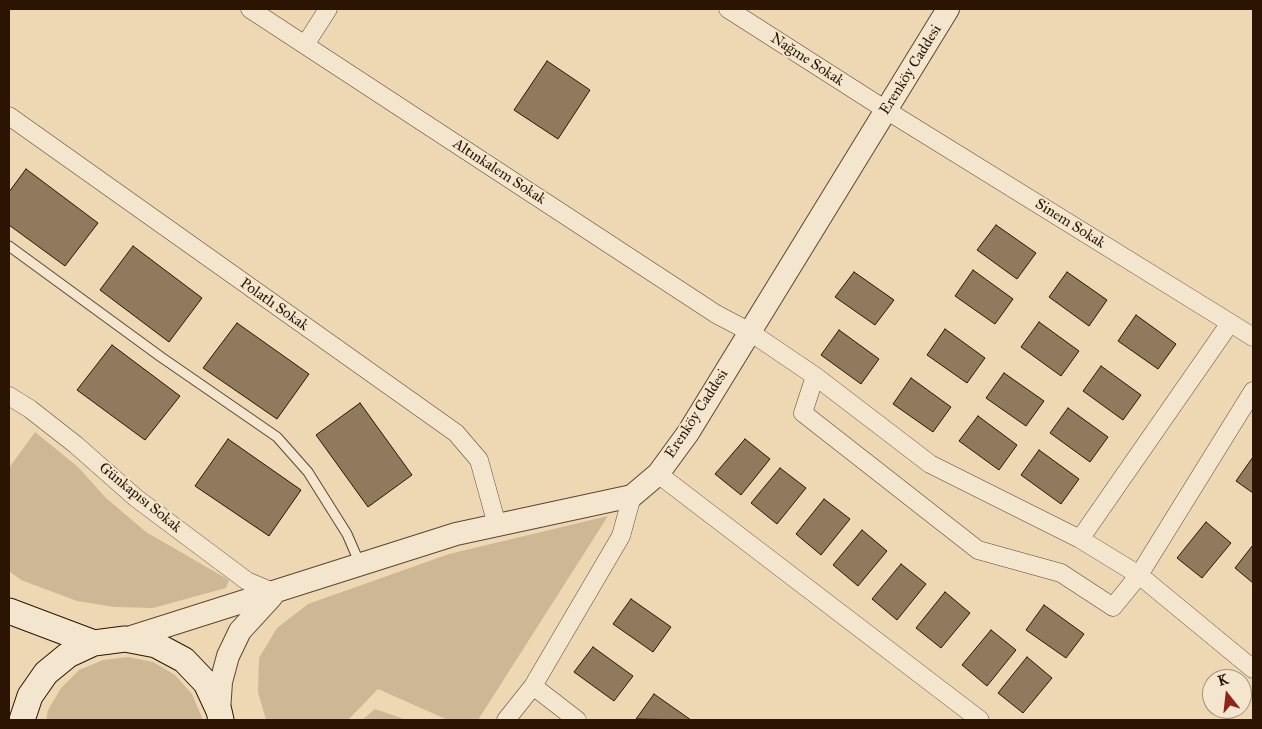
<!DOCTYPE html>
<html>
<head>
<meta charset="utf-8">
<style>
	body { margin:0 }
	#map { position:relative; width:1262px; height:729px; overflow:hidden; background:#eed8b3; font-family:"IM FELL Great Primer",serif }
	canvas { display:block }
	.frame { position:absolute; inset:0; border:10px solid #2b1402; pointer-events:none }
	.north { position:absolute; left:1202px; top:669px; width:50px; height:50px; box-sizing:border-box; background:#f4e6ce; border:1px solid #a4927c; border-radius:50%; rotate:344deg; font-size:14px; font-weight:700; line-height:20px; text-align:center; color:#2b1402 }
	.north::after { content:''; display:block; margin:auto; width:18px; height:22px; background:#8f2418; clip-path:polygon(50% 0,100% 100%,50% 72%,0 100%) }
</style>
</head>
<body>
<div id="map">
<canvas width="1262" height="729"></canvas>
<div class="frame"></div>
<div class="north">K</div>
</div>
<script>
const context = document.querySelector('canvas').getContext('2d');
context.lineJoin = 'round';
function fill(path, color) { context.fillStyle = color; context.fill(path, 'evenodd'); }
const shape = rows => new Path2D(rows.map(r => 'M' + r).join(''));
function stroke(path, color, width, dash) { context.strokeStyle = color; context.lineWidth = width; context.lineCap = dash ? 'butt' : 'round'; context.setLineDash(dash || []); context.stroke(path); }
function drawText(font, color, halo, rows, align = 'center') {
  context.font = font + ' "IM FELL Great Primer",serif'; context.lineWidth = 4; context.setLineDash([]); context.textBaseline = 'middle'; context.strokeStyle = halo; context.fillStyle = color; for (const [text, x, y, turn = 0] of rows) {
    context.save(); context.translate(x, y); context.rotate((+turn || 0) * Math.PI / 180); context.textAlign = isNaN(turn) ? turn : align; if (halo) context.strokeText(text, 0, 0); context.fillText(text, 0, 0); context.restore();
  }
}
fill(shape([
	[35,432,78,467,106,498,146,532,229,580,226,588,153,608,114,607,77,601,21,580,9,571,9,468],
	[608,516,478,720,448,720,378,689,348,720,266,720,258,692,259,658,277,628,308,604,449,554],
	[128,657,153,662,175,675,192,694,203,720,46,720,48,710,61,688,79,670,103,660],
	[375,709,407,720,362,720]
]), '#cdb795');
const building = shape([
	[547,61,590,90,558,139,514,110,547,61],
	[26,169,98,223,65,266,9,225,9,192,26,169],
	[996,225,1036,253,1017,279,977,250,996,225],
	[133,246,202,298,169,342,100,290,133,246],
	[973,270,1013,299,995,324,955,296,973,270],
	[854,272,894,300,875,325,835,297,854,272],
	[1067,272,1107,300,1089,326,1049,297,1067,272],
	[1136,315,1176,344,1158,369,1118,341,1136,315],
	[1039,322,1079,351,1061,376,1021,347,1039,322],
	[237,323,309,374,277,419,203,368,237,323],
	[945,329,985,358,967,383,927,355,945,329],
	[839,330,879,359,861,384,821,355,839,330],
	[112,345,180,396,145,440,77,390,112,345],
	[1101,366,1141,395,1123,420,1083,391,1101,366],
	[1004,373,1044,401,1026,426,986,398,1004,373],
	[911,378,951,407,933,432,893,404,911,378],
	[360,403,412,475,368,507,316,435,360,403],
	[1068,408,1108,437,1090,462,1050,433,1068,408],
	[978,416,1017,445,999,470,959,441,978,416],
	[228,439,301,490,269,536,195,486,228,439],
	[745,439,770,459,741,495,715,474,745,439],
	[1039,450,1079,479,1061,504,1021,475,1039,450],
	[1253,457,1253,493,1236,481,1253,457],
	[780,468,806,488,777,524,751,503,780,468],
	[824,499,850,519,821,555,796,534,824,499],
	[1206,522,1231,543,1202,578,1177,558,1206,522],
	[862,530,887,551,858,586,833,565,862,530],
	[1253,545,1253,583,1235,568,1253,545],
	[901,564,926,584,897,620,872,599,901,564],
	[945,592,970,613,941,648,916,628,945,592],
	[631,599,671,627,653,652,613,624,631,599],
	[1044,605,1084,634,1066,658,1026,630,1044,605],
	[991,630,1016,650,987,686,962,665,991,630],
	[593,647,633,676,614,701,574,672,593,647],
	[1027,657,1052,678,1023,713,998,693,1027,657],
	[654,694,691,720,636,719,654,694]
]);
fill(building, '#907a5e');
stroke(building, '#2b1402', 1);
const service = shape([
	[9,246,161,357,277,437,308,472,347,534,360,564]
]);
const minor = shape([
	[250,9,716,314,750,332,815,376,930,464,1080,539,1139,575,1253,669],
	[728,9,886,110,1253,337],
	[305,45,328,9],
	[9,116,456,433,479,460,497,525],
	[815,376,803,413,978,550,1061,573,1113,607,1139,575,1253,391],
	[9,396,30,409,76,445,136,498,247,581,275,593],
	[658,474,980,720],
	[1080,539,1230,323],
	[506,720,533,686],
	[577,720,533,686,621,536,632,496]
]);
const tertiary = shape([
	[125,639,456,534,632,496,658,474,688,433,948,9],
	[219,711,221,682,228,656,240,631,272,596]
]);
const secondary = shape([
	[9,611,94,643],
	[22,720,30,696,46,673,68,655,94,643,125,639,156,645,184,660,206,683,219,711,221,720]
]);
stroke(service, '#5c452e', 11);
stroke(minor, '#5c452e', 19);
stroke(tertiary, '#5c452e', 24);
stroke(secondary, '#2b1402', 27);
stroke(service, '#f4e6ce', 9);
stroke(minor, '#f4e6ce', 18);
stroke(tertiary, '#f4e6ce', 22);
stroke(secondary, '#f4e6ce', 25);
drawText('15px', '#2b1402', '#f4e6ce', [
	["Nağme Sokak",807,60,33],
	["Erenköy Caddesi",911,70,-58],
	["Altınkalem Sokak",499,172,33],
	["Sinem Sokak",1070,224,32],
	["Polatlı Sokak",274,305,35],
	["Erenköy Caddesi",697,414,-57],
	["Günkapısı Sokak",140,498,39]
]);
</script>
</body>
</html>
